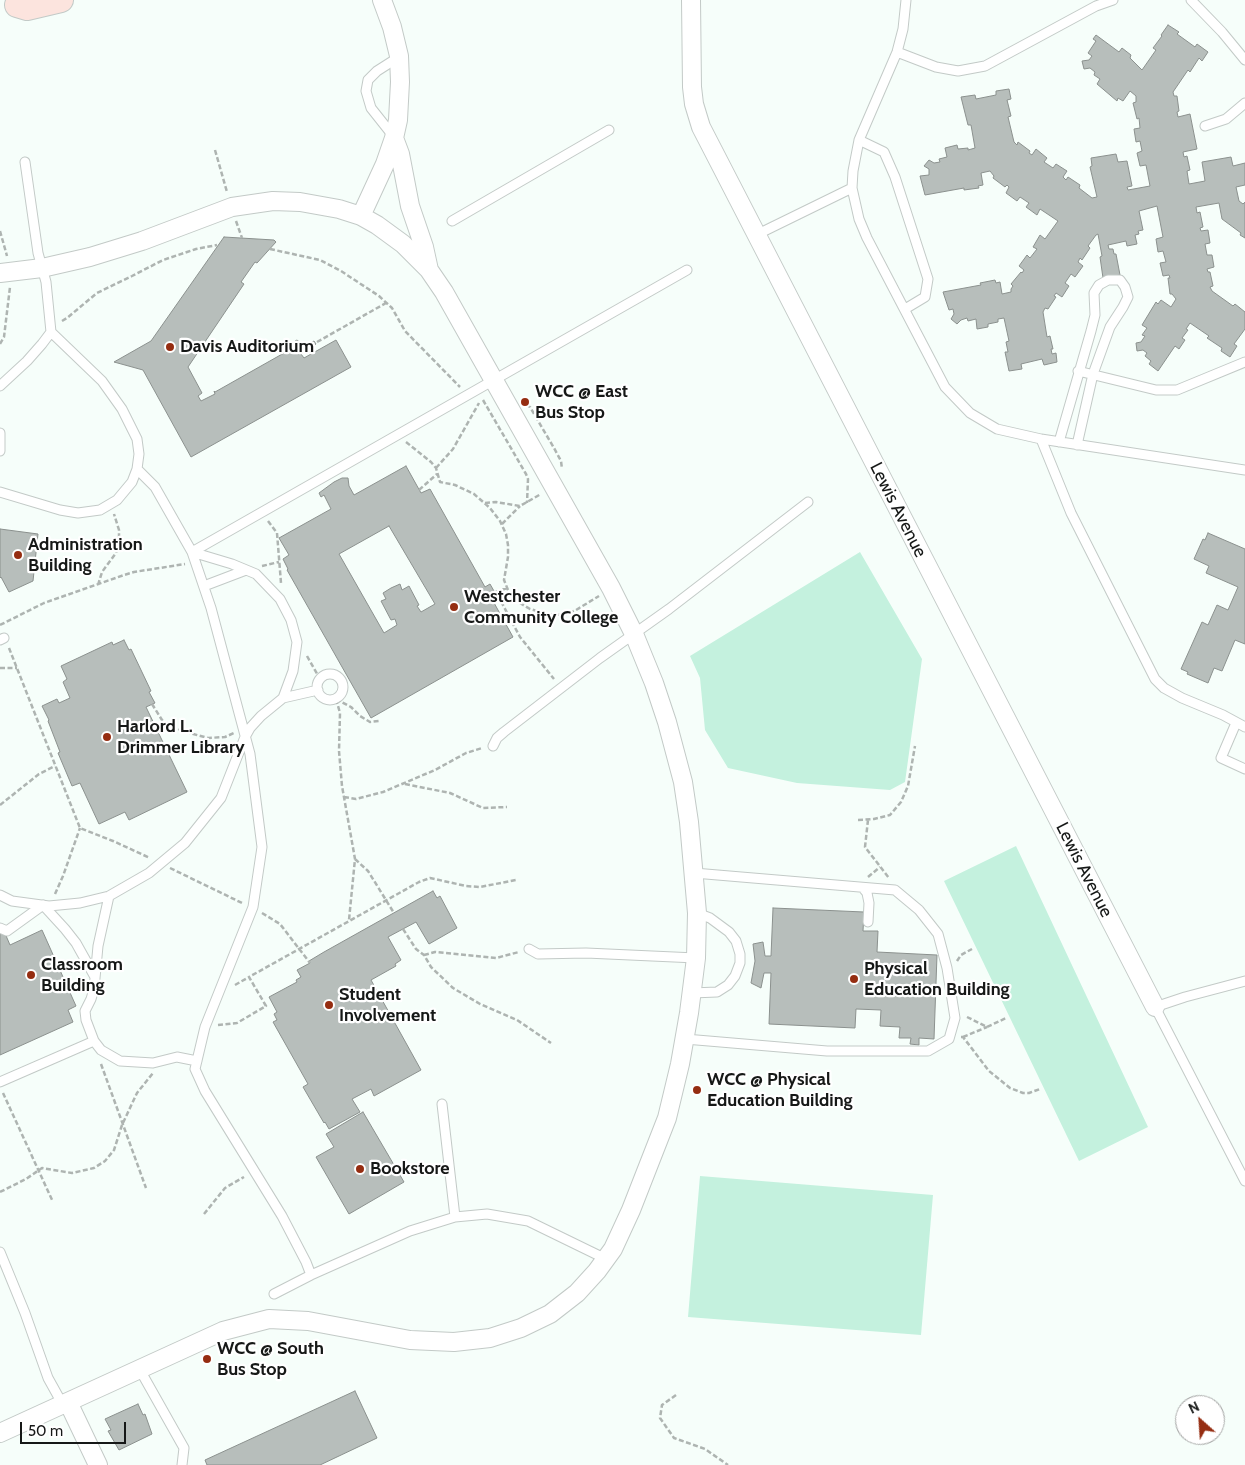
<!DOCTYPE html>
<html>
<head>
<meta charset="utf-8">
<style>
	body { margin:0 }
	#map { position:relative; width:1245px; height:1465px; overflow:hidden; background:#f6fefa; font-family:Cabin,sans-serif }
	canvas { display:block }
	.north { position:absolute; left:1175px; top:1395px; width:50px; height:50px; box-sizing:border-box; background:#fff; border:1px solid #a2a3a2; border-radius:50%; rotate:334deg; font-size:14px; font-weight:700; line-height:20px; text-align:center; color:#161817 }
	.north::after { content:''; display:block; margin:auto; width:18px; height:22px; background:#952d11; clip-path:polygon(50% 0,100% 100%,50% 72%,0 100%) }
	.scale { position:absolute; left:20px; top:1422px; width:106px; height:22px; box-sizing:border-box; border:2px solid #161817; border-top:0; padding-left:6px; font-size:15px; line-height:18px; white-space:nowrap; color:#161817; -webkit-text-stroke:4px #fff; paint-order:stroke }
</style>
</head>
<body>
<div id="map">
<canvas width="1245" height="1465"></canvas>
<div class="north">N</div>
<div class="scale">50 m</div>
</div>
<script>
const context = document.querySelector('canvas').getContext('2d');
context.lineJoin = 'round';
function fill(path, color) { context.fillStyle = color; context.fill(path, 'evenodd'); }
const shape = rows => new Path2D(rows.map(r => 'M' + r).join(''));
function stroke(path, color, width, dash) { context.strokeStyle = color; context.lineWidth = width; context.lineCap = dash ? 'butt' : 'round'; context.setLineDash(dash || []); context.stroke(path); }
function drawText(font, color, halo, rows, align = 'center') {
  context.font = font + ' Cabin,sans-serif'; context.lineWidth = 4.5; context.setLineDash([]); context.textBaseline = 'middle'; context.strokeStyle = halo; context.fillStyle = color; for (const [text, x, y, turn = 0] of rows) {
    context.save(); context.translate(x, y); context.rotate((+turn || 0) * Math.PI / 180); context.textAlign = isNaN(turn) ? turn : align; if (halo) context.strokeText(text, 0, 0); context.fillText(text, 0, 0); context.restore();
  }
}
fill(shape([
	[860,552,922,659,905,782,890,790,797,783,728,768,705,730,700,678,690,656],
	[1016,846,1148,1127,1079,1161,944,881],
	[700,1176,933,1195,921,1335,688,1317]
]), '#c4f1de');
const building = shape([
	[1168,25,1179,32,1177,34,1195,47,1197,44,1208,52,1202,61,1199,58,1190,72,1188,70,1173,92,1174,96,1177,96,1179,111,1177,112,1178,117,1190,114,1197,149,1183,152,1184,157,1187,156,1190,170,1187,171,1189,184,1205,181,1202,162,1231,157,1233,166,1245,163,1245,185,1236,187,1239,201,1243,204,1245,202,1245,238,1240,235,1241,233,1222,219,1219,203,1196,207,1197,213,1200,212,1203,227,1200,228,1201,231,1208,230,1210,243,1205,244,1207,255,1212,255,1214,267,1207,269,1208,272,1210,272,1213,286,1210,287,1212,291,1233,306,1235,304,1245,312,1245,329,1234,344,1237,346,1230,357,1221,351,1222,348,1207,338,1209,336,1190,323,1186,329,1188,330,1182,338,1185,340,1179,349,1175,346,1158,371,1149,364,1151,361,1145,356,1147,353,1143,350,1137,351,1136,343,1141,342,1145,336,1142,335,1147,328,1142,325,1156,302,1158,304,1161,300,1171,307,1176,299,1172,294,1170,294,1168,278,1170,278,1169,275,1163,276,1160,263,1166,262,1163,251,1158,252,1156,239,1163,237,1157,206,1139,211,1143,230,1138,231,1139,234,1135,235,1137,244,1127,246,1126,241,1108,245,1109,249,1113,249,1114,254,1116,254,1120,275,1103,278,1100,257,1102,256,1098,234,1096,235,1088,246,1090,248,1082,260,1080,258,1078,262,1083,266,1075,277,1071,274,1065,283,1069,286,1062,297,1056,293,1054,296,1056,297,1048,309,1045,308,1043,312,1047,337,1050,336,1053,349,1051,349,1052,354,1056,353,1057,362,1044,365,1042,359,1021,364,1022,369,1009,371,1005,352,1008,352,1006,342,1009,341,1004,318,998,319,998,322,988,324,988,327,977,329,976,319,968,321,967,318,961,320,957,324,951,319,954,314,953,309,949,310,943,292,981,285,980,283,995,280,996,283,1000,282,1002,294,1011,292,1011,289,1013,286,1011,284,1021,272,1022,273,1024,270,1019,266,1027,255,1030,258,1037,249,1033,247,1040,235,1045,239,1058,221,1040,209,1037,215,1026,207,1029,203,1020,197,1017,201,1006,193,1009,187,1007,185,1005,187,993,178,994,176,990,171,981,173,983,185,978,186,979,188,964,190,964,188,925,195,920,176,929,175,929,169,924,166,929,160,934,163,940,162,939,159,947,157,945,148,957,145,958,149,968,148,968,150,975,148,971,125,968,125,961,97,975,95,976,99,996,95,996,91,1009,89,1011,99,1007,100,1011,116,1008,117,1014,142,1017,145,1018,142,1030,151,1029,153,1032,155,1036,149,1047,158,1044,162,1053,168,1056,164,1067,171,1063,177,1066,180,1068,177,1080,185,1079,188,1092,198,1097,197,1090,167,1092,166,1091,158,1116,154,1118,162,1127,161,1132,186,1127,187,1128,190,1150,186,1146,165,1140,166,1137,153,1142,151,1140,141,1136,142,1134,129,1140,128,1139,118,1137,119,1133,103,1136,102,1136,96,1130,91,1123,101,1118,98,1117,101,1097,84,1100,79,1094,75,1095,72,1090,68,1084,69,1082,61,1089,60,1092,56,1088,53,1096,41,1093,39,1096,35,1119,52,1122,48,1131,55,1130,58,1142,70,1156,50,1153,48,1162,36,1161,35,1168,25],
	[224,237,274,240,276,242,257,263,255,262,241,282,244,284,188,367,202,393,198,396,201,401,215,394,214,391,215,392,284,353,285,354,295,348,297,349,295,341,297,340,304,346,314,341,316,344,301,354,304,358,336,340,351,367,191,457,143,370,114,362,151,341,224,237],
	[406,466,421,493,430,489,485,587,490,584,498,598,493,601,513,637,371,718,287,570,288,569,283,559,289,555,279,538,331,509,324,495,321,497,319,493,334,482,342,478,348,478,349,486,354,495,406,466],
	[389,526,435,604,421,612,417,606,419,605,409,586,402,590,400,584,391,588,383,593,386,599,381,601,391,620,395,619,397,625,384,633,339,554,389,526],
	[0,529,38,534,33,581,9,592,1,577,0,578,0,529],
	[1208,533,1245,549,1245,644,1235,640,1222,671,1214,668,1208,683,1187,674,1188,672,1181,669,1202,622,1208,625,1217,605,1228,610,1238,587,1206,573,1209,566,1194,559,1203,539,1205,540,1208,533],
	[124,640,129,650,131,649,151,691,149,692,155,703,146,707,187,792,129,820,125,812,99,824,80,783,72,786,58,753,60,752,48,721,49,720,42,706,57,699,59,703,70,698,63,682,67,679,61,666,112,642,113,645,124,640],
	[433,891,437,898,440,896,457,928,429,944,416,922,388,937,401,960,395,964,396,966,371,980,421,1070,374,1096,371,1089,352,1099,360,1112,329,1129,325,1122,324,1123,303,1087,308,1084,273,1022,277,1020,274,1014,277,1012,269,997,297,982,296,980,301,977,297,970,310,963,309,961,324,952,433,891],
	[773,908,864,912,863,931,878,931,877,952,937,955,934,1039,919,1038,919,1045,910,1044,911,1038,899,1038,900,1027,880,1026,881,1010,856,1009,855,1028,769,1024,771,973,764,973,761,988,751,983,755,961,753,944,763,942,765,956,771,956,773,908],
	[0,930,4,931,10,945,42,930,76,1006,68,1010,73,1022,0,1055,0,930],
	[363,1112,404,1182,349,1214,316,1157,334,1147,326,1134,363,1112],
	[355,1391,377,1438,320,1465,207,1465,205,1460,355,1391],
	[138,1404,143,1415,145,1414,152,1434,119,1450,108,1431,111,1430,105,1419,138,1404]
]);
fill(building, '#b7bebb');
stroke(building, '#8b918e', 1);
const lane = shape([
	[906,0,903,29,897,52,859,140,853,171,852,188,859,219,867,238,945,387,970,413,997,429,1041,439,1245,470],
	[1191,0,1222,32,1245,60],
	[897,52,936,67,958,71,985,66,1096,6,1113,0],
	[1205,126,1226,119,1245,103],
	[394,137,371,108,366,91,368,80,377,71,399,57],
	[859,140,884,152,895,177,928,279,925,297,905,309],
	[452,221,609,130],
	[756,235,852,188],
	[1078,371,1156,390,1177,390,1245,362],
	[0,386,27,361,42,344,51,332,46,282,38,253,25,162],
	[0,433,0,451],
	[1041,439,1071,513,1155,679,1164,688,1182,698,1223,715,1245,727],
	[1059,442,1091,331,1095,315,1094,293,1099,285,1108,280,1120,280,1125,287,1128,297,1123,307,1110,327,1093,374,1077,445],
	[137,469,155,487,192,552,211,608,250,754,262,847,253,907,205,1027,195,1069,205,1091,282,1216,306,1262,311,1275],
	[0,492,60,510,78,513,100,510,117,500,132,482,137,469,139,454,137,439,122,409,102,381,51,332],
	[192,552,687,270],
	[204,586,246,570],
	[0,640,4,638],
	'317 687a13 13 0 1 1 26 0a13 13 0 1 1-26 0Z',
	[283,698,318,690],
	[1236,723,1221,758,1245,769],
	[493,746,497,738,504,732,600,658,669,609,808,502],
	[863,888,867,893,869,903,868,922],
	[0,895,12,901,49,906,80,903,109,896,149,873,185,843,221,798,245,737,250,728,261,716,283,698,293,671,297,642,291,620,280,599,256,574,232,564,192,552],
	[109,896,98,946,94,989,91,999,85,1011,86,1020,94,1041,101,1050,120,1061,153,1063,177,1057,197,1061],
	[0,928,7,931,43,905,65,929,76,943,95,977],
	[529,949,538,954,586,953,696,958],
	[1245,981,1185,997,1155,1007,1245,1181],
	[692,993,717,992,728,985,735,976,740,963,740,954,736,941,729,932,710,918,697,913],
	[685,1039,827,1051,928,1051,949,1039,955,1018,947,968,938,934,919,910,895,890,694,873],
	[0,1082,94,1041],
	[442,1104,455,1217],
	[0,1252,25,1313,48,1378,63,1405],
	[274,1294,311,1275,410,1231,455,1217,487,1214,528,1221,606,1259],
	[140,1370,184,1448,182,1465]
]);
const street = shape([
	[691,0,692,87,694,104,701,127,1155,1007],
	[394,138,400,154,410,206,424,247,429,270],
	[361,216,385,164,394,138,398,120,400,82,399,56,392,27,382,0],
	[0,273,42,268,90,257,142,241,232,207,273,201,300,202,339,209,361,216,377,225,403,244,429,270,444,292,611,588,634,634,654,683,667,722,683,782,689,822,697,913,696,958,689,1013,680,1064,667,1118,631,1210,613,1249,597,1271,577,1293,550,1314,521,1328,490,1338,454,1342,410,1340,308,1321,269,1319,223,1331,0,1433],
	[68,1402,98,1465]
]);
const secondary = shape([
	[17,5,27,8,61,0]
]);
stroke(lane, '#c3cac7', 11);
stroke(street, '#c3cac7', 20);
stroke(secondary, '#c3cac7', 26);
stroke(shape([
	[215,150,227,192],
	[236,221,242,238],
	[0,231,7,256],
	[270,249,320,260,341,271,379,296,392,308,405,331,460,387],
	[62,321,67,318,97,293,132,276,163,260,196,249,217,245],
	[317,342,386,303],
	[0,344,4,337,10,287],
	[483,400,526,474,528,479,527,503],
	[526,405,530,407,554,448,561,461,562,469],
	[406,442,431,462,436,468,440,482,455,485,474,494,490,508,500,521,506,534,508,545,508,557,504,580,508,590,515,600,530,609,548,614,564,615,576,610,599,596],
	[436,468,453,449,479,403],
	[419,490,437,474],
	[485,503,496,502,520,506,541,494],
	[268,521,277,533,281,583],
	[502,524,520,506],
	[262,566,279,562],
	[98,585,102,572,116,553,119,543,119,530,114,514],
	[507,588,496,592,520,637,554,679],
	[0,625,44,603,124,575,134,572,185,564],
	[9,648,80,828,113,841,150,858],
	[307,656,320,679],
	[0,668,17,668],
	[336,699,340,713,339,751,342,786,355,859,349,920],
	[336,699,351,707,360,716,370,722,379,721],
	[152,704,162,720,182,731,208,738,225,737,234,733],
	[405,784,450,793,483,808,507,807],
	[344,797,356,799,383,792,435,770,466,753,482,748],
	[0,805,39,774,55,766],
	[858,820,874,819,890,815,901,802,908,786,915,746],
	[868,820,865,847,889,878],
	[355,859,368,871,394,913],
	[170,868,242,903],
	[868,877,880,867],
	[55,894,63,876,80,828],
	[262,913,280,924,310,963],
	[403,929,416,949,424,955,431,967,453,988,480,1004,517,1020,551,1043],
	[424,955,435,952,496,958,519,952],
	[957,961,961,955,972,949],
	[235,985,249,977],
	[967,1017,987,1027,1006,1018],
	[218,1025,237,1023,266,1006,249,977,419,882,430,878,466,886,480,887,516,880],
	[961,1037,963,1037,989,1071,1010,1088,1023,1093,1029,1093,1040,1089],
	[963,1037,987,1027],
	[101,1064,146,1188],
	[3,1093,53,1202],
	[0,1192,26,1179,42,1168,72,1173,94,1168,105,1161,114,1150,122,1125,137,1093,153,1073],
	[204,1214,225,1188,244,1177],
	[676,1395,662,1405,660,1418,674,1438,705,1449,728,1465]
]), '#aeb4b1', 2.5, [5, 2.5]);
stroke(lane, '#fff', 9);
stroke(street, '#fff', 18);
stroke(secondary, '#fce4de', 24);
for (const [x, y, r, color] of [
	[170,347,5,"#952d11"],
	[525,402,5,"#952d11"],
	[18,555,5,"#952d11"],
	[454,607,5,"#952d11"],
	[107,737,5,"#952d11"],
	[31,975,5,"#952d11"],
	[854,979,5,"#952d11"],
	[329,1005,5,"#952d11"],
	[697,1090,5,"#952d11"],
	[360,1169,5,"#952d11"],
	[207,1359,5,"#952d11"]
]) { const dot = new Path2D(); dot.arc(x, y, r, 0, 2 * Math.PI); context.fillStyle = color; context.fill(dot); stroke(dot, '#fff', 2); }
drawText('bold 18px', '#161817', '#fff', [
	["Davis Auditorium",180,347],
	["WCC @ East",535,392],
	["Bus Stop",535,413],
	["Administration",28,545],
	["Building",28,566],
	["Westchester",464,597],
	["Community College",464,618],
	["Harlord L.",117,727],
	["Drimmer Library",117,748],
	["Classroom",41,965],
	["Building",41,986],
	["Physical",864,969],
	["Education Building",864,990],
	["Student",339,995],
	["Involvement",339,1016],
	["WCC @ Physical",707,1080],
	["Education Building",707,1101],
	["Bookstore",370,1169],
	["WCC @ South",217,1349],
	["Bus Stop",217,1370]
], 'left');
drawText('18px', '#161817', '#fff', [
	["Lewis Avenue",898,510,63],
	["Lewis Avenue",1084,870,63]
]);
</script>
</body>
</html>
